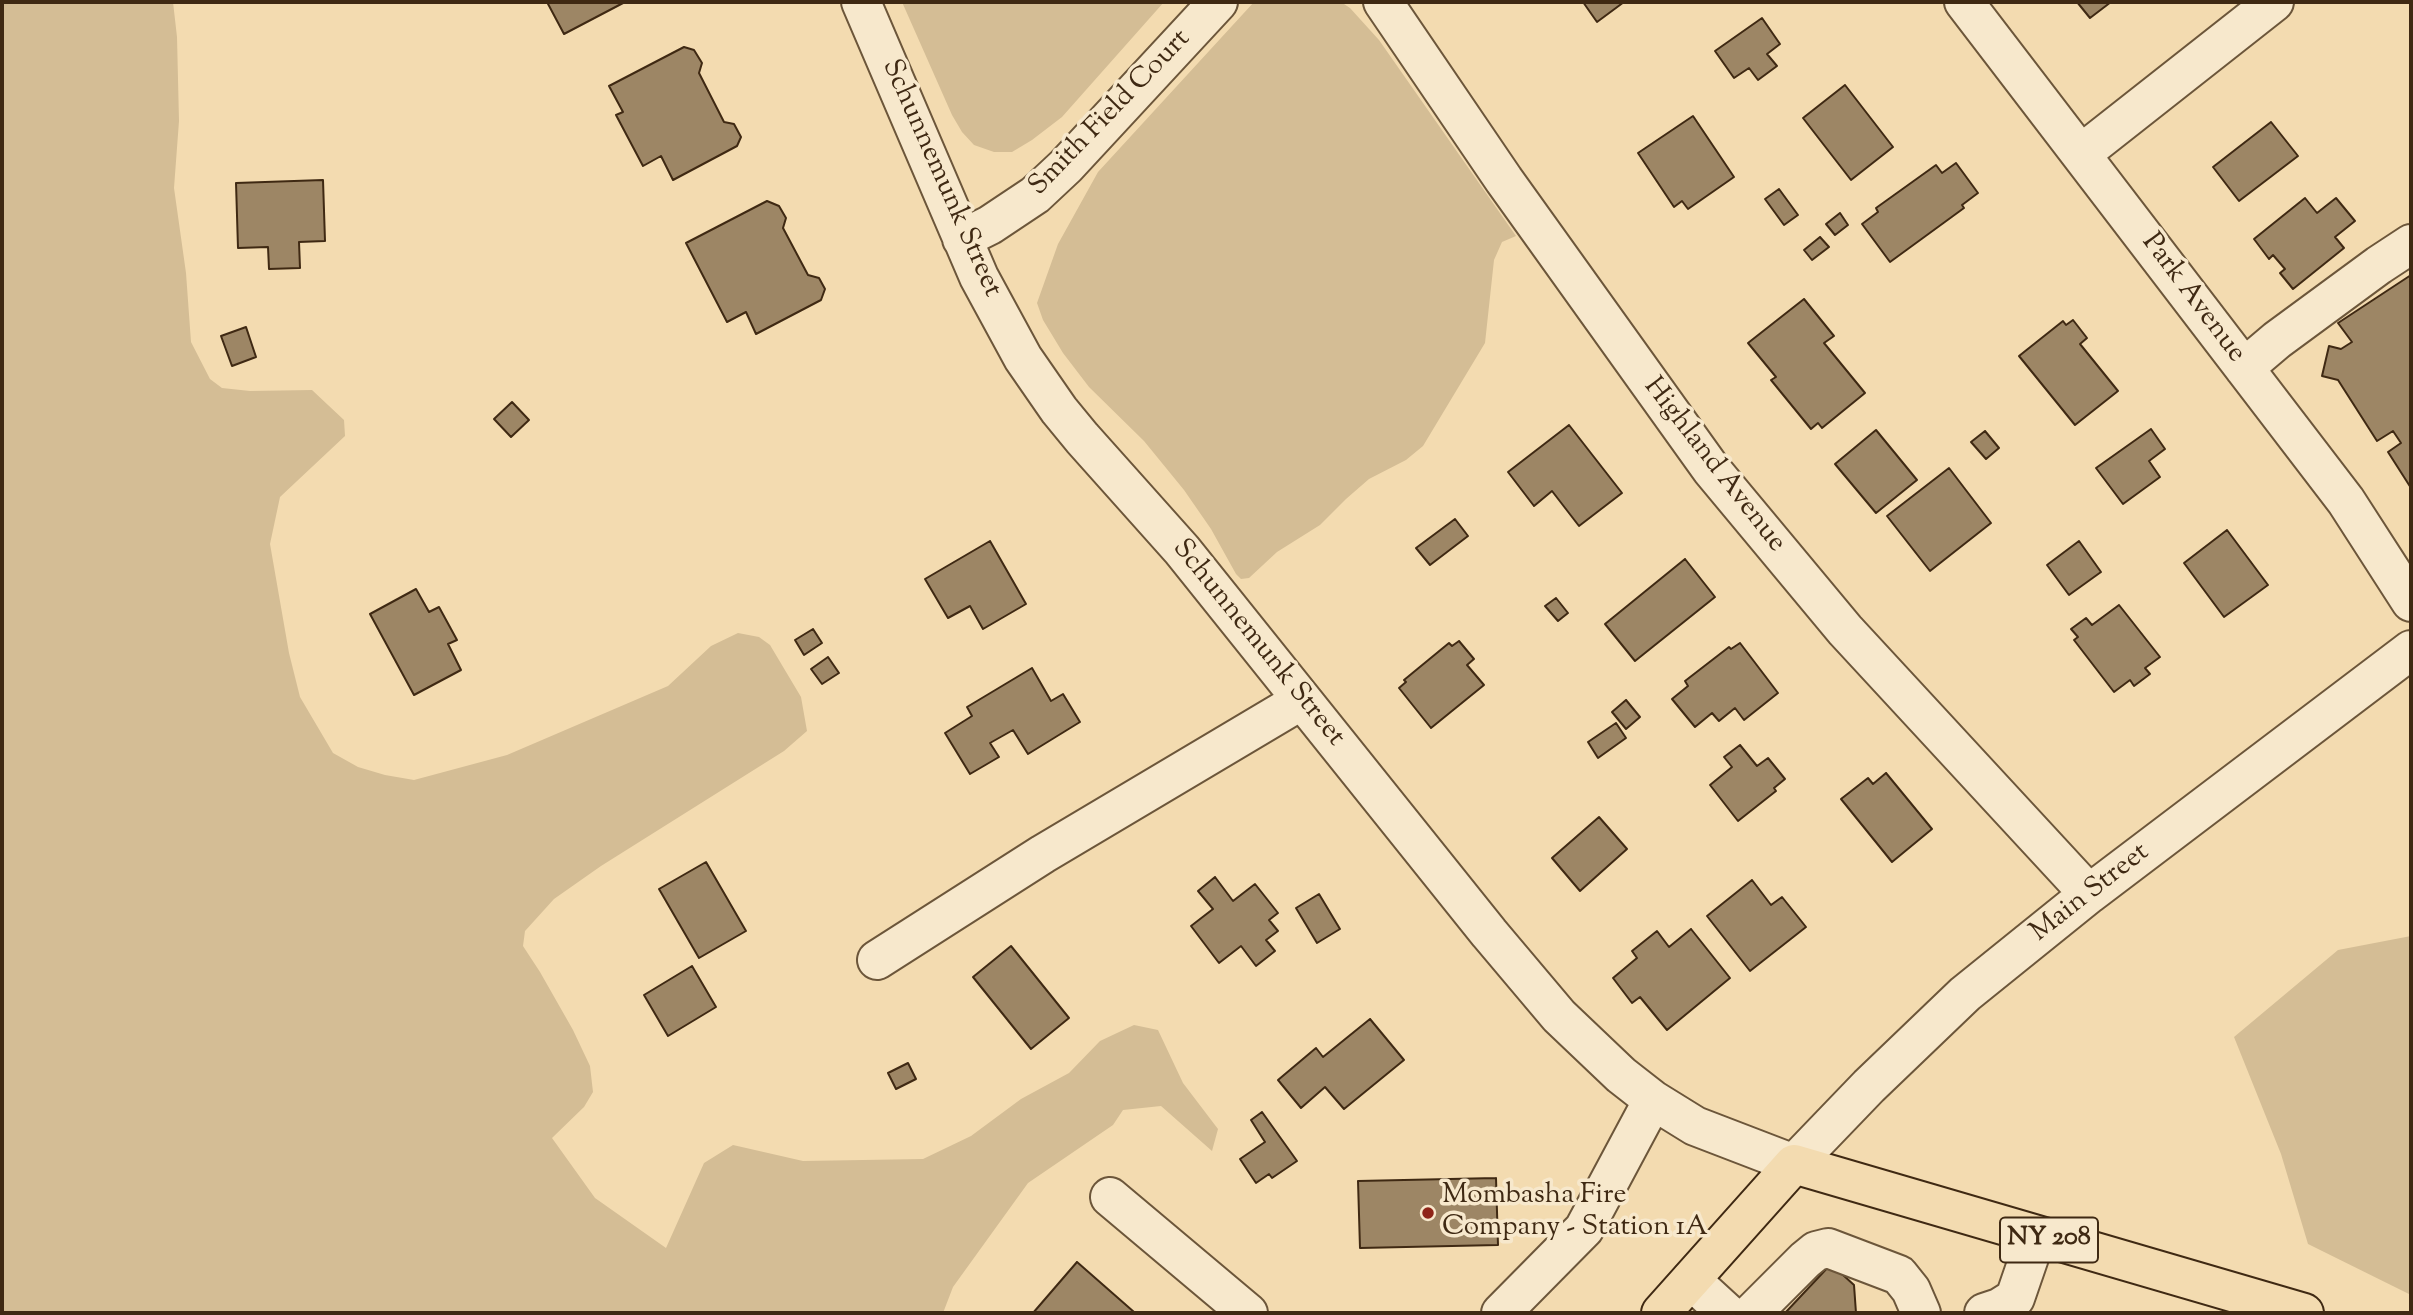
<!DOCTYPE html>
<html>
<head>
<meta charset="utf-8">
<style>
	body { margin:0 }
	#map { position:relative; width:2413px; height:1315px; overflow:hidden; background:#f3dbb0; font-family:"Sorts Mill Goudy",serif }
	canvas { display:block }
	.frame { position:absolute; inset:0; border:4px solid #3f2913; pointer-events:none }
</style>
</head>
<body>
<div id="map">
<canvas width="2413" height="1315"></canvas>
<div class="frame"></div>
</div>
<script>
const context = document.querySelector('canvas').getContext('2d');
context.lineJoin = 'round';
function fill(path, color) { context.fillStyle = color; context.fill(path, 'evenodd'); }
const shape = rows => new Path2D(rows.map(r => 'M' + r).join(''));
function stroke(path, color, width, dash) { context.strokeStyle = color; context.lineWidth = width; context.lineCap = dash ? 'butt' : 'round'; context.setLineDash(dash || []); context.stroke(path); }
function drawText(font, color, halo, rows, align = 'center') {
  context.font = font + ' "Sorts Mill Goudy",serif'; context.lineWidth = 7; context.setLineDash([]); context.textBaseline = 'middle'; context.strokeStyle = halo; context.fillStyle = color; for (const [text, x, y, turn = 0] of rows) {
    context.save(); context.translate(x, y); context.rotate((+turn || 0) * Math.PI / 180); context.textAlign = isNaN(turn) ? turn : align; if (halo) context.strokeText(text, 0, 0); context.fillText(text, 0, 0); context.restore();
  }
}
fill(shape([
	[2,2,173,2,177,37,179,121,174,188,186,273,191,342,210,379,222,388,250,391,312,390,344,420,345,436,280,497,270,544,289,653,300,697,333,753,358,767,385,775,414,780,507,755,668,686,711,646,738,633,759,637,770,645,801,697,807,731,784,751,601,866,554,899,525,931,523,946,540,972,573,1030,590,1066,593,1092,584,1107,552,1138,595,1198,666,1248,704,1163,733,1145,803,1161,923,1159,971,1136,1021,1099,1069,1073,1100,1041,1134,1025,1158,1030,1183,1083,1218,1129,1212,1151,1161,1106,1123,1110,1113,1125,1028,1183,953,1287,943,1313,2,1313],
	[902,2,1164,2,1062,117,1032,140,1012,152,994,152,974,145,962,132,952,115],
	[1254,2,1341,2,1350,8,1379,40,1516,236,1502,242,1494,260,1485,343,1423,446,1406,460,1369,479,1346,499,1320,525,1277,552,1249,578,1241,579,1236,574,1211,529,1184,490,1144,441,1089,387,1063,353,1043,320,1037,303,1058,244,1098,172],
	[2411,936,2411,1295,2308,1244,2281,1154,2234,1037,2338,950]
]), '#d4bd95');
const building = shape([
	[547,2,625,2,564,34,547,2],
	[1583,2,1624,2,1597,22,1583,2],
	[2077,2,2111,2,2090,18,2077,2],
	[1762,18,1780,44,1767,54,1777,66,1758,80,1749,68,1734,78,1715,51,1762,18],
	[684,47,694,50,702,63,699,73,724,122,734,124,741,137,737,146,673,180,661,156,643,166,616,115,623,112,609,86,684,47],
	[1845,85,1893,147,1851,180,1803,118,1845,85],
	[1693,116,1734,177,1688,209,1682,201,1674,207,1638,153,1693,116],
	[2271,122,2298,156,2239,201,2213,167,2271,122],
	[1956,163,1978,193,1962,205,1964,208,1890,262,1862,224,1878,212,1876,208,1936,165,1942,173,1956,163],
	[323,180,325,241,299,242,300,268,269,269,268,247,238,248,236,183,323,180],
	[1779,189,1798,215,1784,225,1765,199,1779,189],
	[2305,198,2317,213,2336,198,2355,221,2335,237,2344,248,2293,289,2280,273,2285,269,2273,255,2269,259,2254,239,2305,198],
	[767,201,779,206,786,218,783,228,808,275,819,278,825,289,821,300,756,334,746,312,727,322,686,243,767,201],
	[1840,213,1848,225,1835,235,1826,224,1840,213],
	[1820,237,1829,247,1812,260,1804,250,1820,237],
	[2411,275,2411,488,2388,452,2401,443,2393,431,2377,441,2338,380,2322,376,2329,346,2341,349,2352,342,2338,323,2411,275],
	[1804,299,1834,336,1824,343,1865,393,1822,428,1818,423,1811,429,1771,380,1776,377,1748,343,1804,299],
	[2073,320,2087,338,2080,344,2118,391,2075,425,2019,356,2063,321,2066,325,2073,320],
	[246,327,256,357,232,366,221,336,246,327],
	[512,402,529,420,511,437,494,419,512,402],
	[1569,425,1622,493,1579,526,1552,491,1534,506,1508,472,1569,425],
	[2151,429,2165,449,2149,461,2160,477,2123,504,2096,468,2151,429],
	[1876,430,1917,480,1876,513,1835,464,1876,430],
	[1985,431,1999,448,1986,459,1971,442,1985,431],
	[1949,468,1991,523,1930,571,1887,516,1949,468],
	[1455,519,1468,536,1430,565,1416,548,1455,519],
	[2227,530,2268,585,2224,617,2184,563,2227,530],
	[990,541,1026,604,983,629,970,606,948,618,925,579,990,541],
	[2079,541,2101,572,2069,595,2047,565,2079,541],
	[1685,559,1715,597,1635,661,1605,624,1685,559],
	[416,589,429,612,439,607,457,640,448,644,461,670,414,695,370,614,416,589],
	[1556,598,1568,613,1558,621,1545,606,1556,598],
	[2119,605,2160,657,2145,668,2150,674,2134,686,2130,680,2114,692,2074,640,2078,637,2071,629,2086,618,2092,625,2119,605],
	[813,629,822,643,804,655,795,640,813,629],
	[1459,641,1474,659,1467,665,1484,685,1431,728,1399,688,1406,682,1404,680,1449,643,1452,646,1459,641],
	[1740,643,1778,693,1744,720,1735,708,1719,721,1712,713,1695,727,1672,699,1688,686,1685,681,1729,647,1731,649,1740,643],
	[828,657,839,673,822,684,811,669,828,657],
	[1032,668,1051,701,1063,694,1080,722,1028,754,1013,730,990,743,999,757,970,774,945,733,972,716,967,707,1032,668],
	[1626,700,1640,717,1626,729,1612,712,1626,700],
	[1616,723,1626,738,1598,758,1588,742,1616,723],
	[1740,745,1757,766,1768,758,1785,779,1774,788,1776,791,1738,821,1710,785,1732,767,1724,757,1740,745],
	[1886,773,1932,829,1892,862,1841,799,1868,778,1873,784,1886,773],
	[1599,817,1627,849,1580,891,1552,858,1599,817],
	[706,862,746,931,699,958,659,889,706,862],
	[1215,877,1233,901,1255,884,1278,913,1269,920,1278,931,1266,940,1275,951,1256,966,1241,946,1219,963,1191,926,1213,909,1198,891,1215,877],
	[1752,880,1771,905,1782,897,1806,927,1750,971,1707,916,1752,880],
	[1319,894,1340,929,1317,943,1296,908,1319,894],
	[1691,929,1730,978,1667,1030,1640,997,1632,1003,1613,978,1637,958,1632,951,1657,931,1669,947,1691,929],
	[1011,946,1069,1018,1031,1049,973,977,1011,946],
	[692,966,716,1007,668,1036,644,995,692,966],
	[1370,1019,1404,1060,1344,1109,1325,1087,1301,1108,1278,1080,1316,1048,1323,1057,1370,1019],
	[908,1063,916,1079,896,1089,888,1073,908,1063],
	[1262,1112,1297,1161,1272,1178,1269,1174,1256,1183,1240,1159,1265,1142,1251,1120,1262,1112],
	[1496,1178,1498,1245,1360,1248,1358,1181,1496,1178],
	[1077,1262,1134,1312,1133,1313,1033,1313,1077,1262],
	[1831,1264,1854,1285,1856,1313,1785,1313,1831,1264]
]);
fill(building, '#9d8665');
stroke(building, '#3f2913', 2);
const minor = shape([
	[861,2,979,277,1023,358,1059,410,1082,438,1182,550,1489,933,1559,1016,1621,1075,1653,1100,1695,1126,1794,1164,1869,1086,1965,994,2089,894,2411,650],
	[1383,2,1504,180,1711,469,1845,630,2089,894],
	[1964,2,2346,501,2411,602],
	[2081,154,2274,2],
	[962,239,990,225,1035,195,1066,166,1218,2],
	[2244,368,2277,340,2379,265,2411,244],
	[877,960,1043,854,1302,700],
	[1110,1197,1248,1313],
	[1691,1280,1727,1313],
	[1501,1313,1584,1229,1653,1100],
	[1752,1313,1805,1260,1816,1251,1828,1248,1899,1275,1911,1290,1921,1313],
	[1984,1313,1999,1308,2015,1298,2036,1237]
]);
const major = shape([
	[1661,1313,1794,1164,2304,1313]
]);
stroke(minor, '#6c563a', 42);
stroke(major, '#3f2913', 42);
stroke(minor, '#f7e8cc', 38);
stroke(major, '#f3dbb0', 38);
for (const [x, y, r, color] of [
	[1428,1213,7,"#8f2418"]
]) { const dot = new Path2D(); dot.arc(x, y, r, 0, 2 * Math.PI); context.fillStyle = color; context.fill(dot); stroke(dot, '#f7e8cc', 2.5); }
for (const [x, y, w] of [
	[2049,1240,98]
]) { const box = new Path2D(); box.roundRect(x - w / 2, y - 22.5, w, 45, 5); context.fillStyle = '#f7e8cc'; context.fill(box); stroke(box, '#3f2913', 2); }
drawText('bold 26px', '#3f2913', null, [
	["NY 208",2049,1240]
]);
drawText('28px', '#3f2913', '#f7e8cc', [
	["Smith Field Court",1111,114,-46],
	["Schunnemunk Street",940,179,66],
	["Park Avenue",2192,299,53],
	["Highland Avenue",1713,466,52],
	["Schunnemunk Street",1257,644,51],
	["Main Street",2091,894,-38]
]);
drawText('28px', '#3f2913', '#f7e8cc', [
	["Mombasha Fire",1442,1197],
	["Company - Station 1A",1442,1229]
], 'left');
</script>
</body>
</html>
